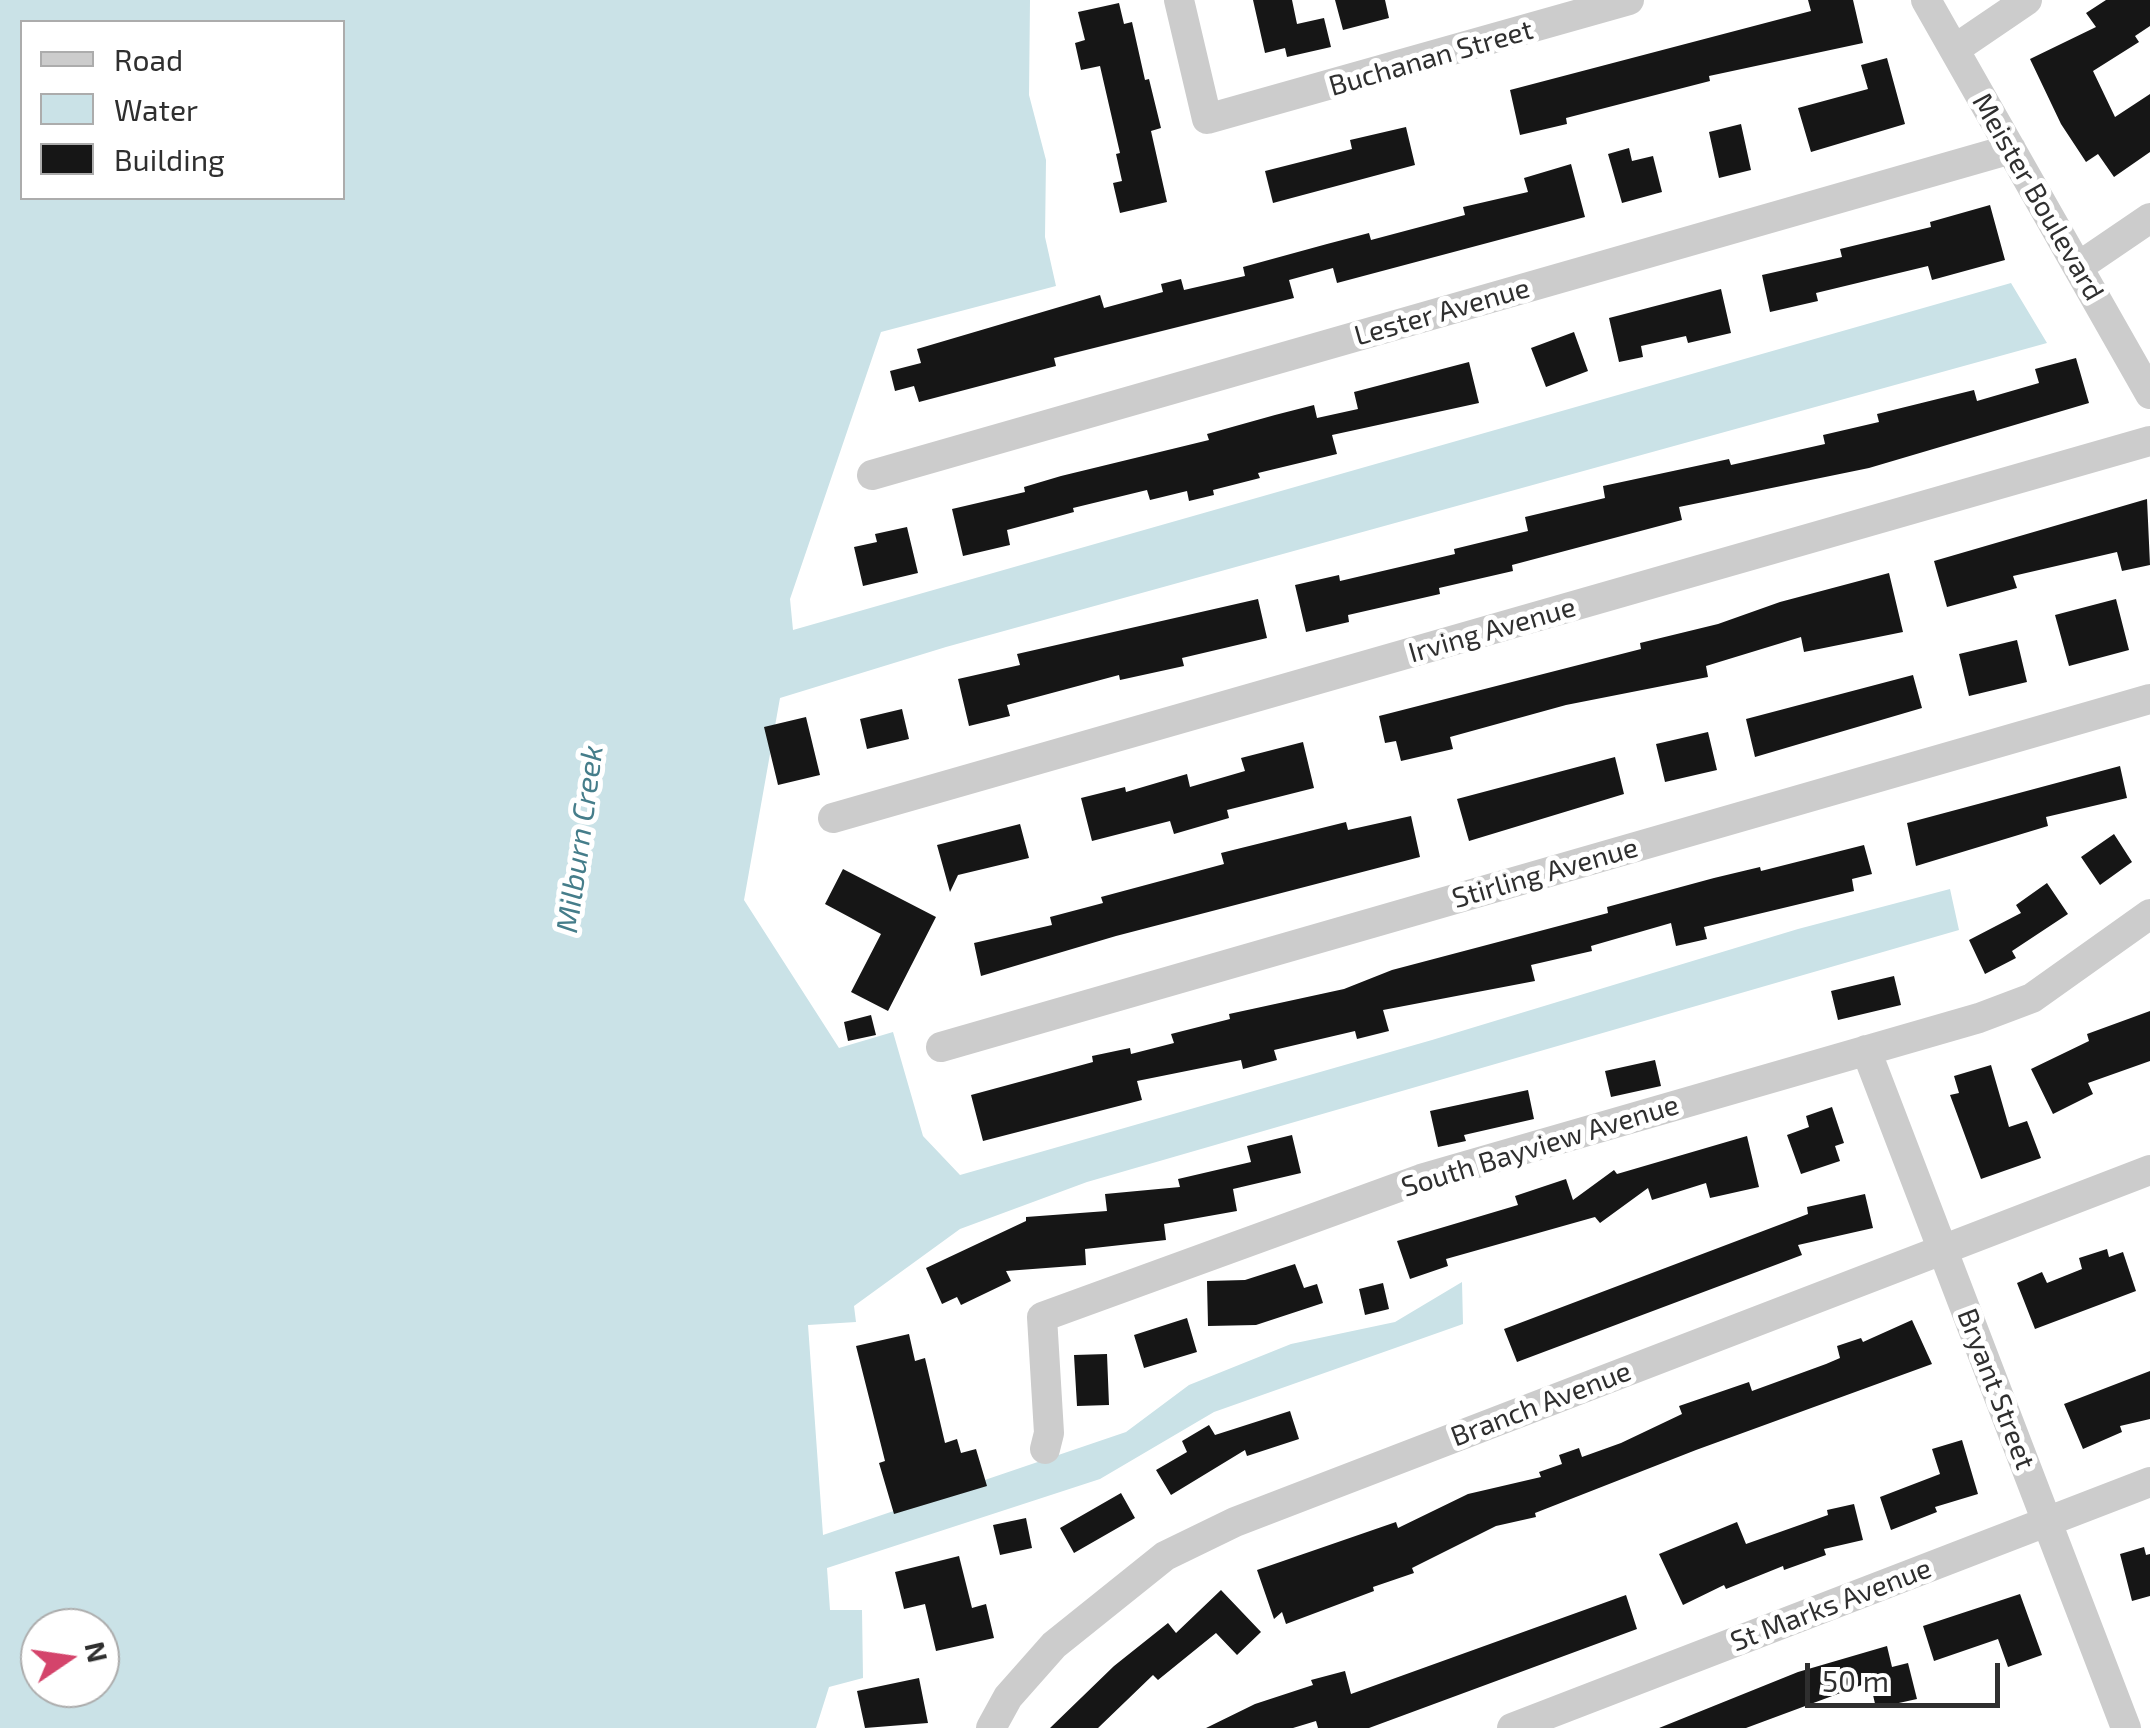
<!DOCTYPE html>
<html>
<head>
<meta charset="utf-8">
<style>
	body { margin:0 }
	#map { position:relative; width:2150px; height:1728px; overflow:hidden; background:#fff; font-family:"Exo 2",sans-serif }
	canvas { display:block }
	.legend { position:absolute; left:20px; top:20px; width:325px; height:180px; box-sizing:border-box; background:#fff; border:2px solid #acacac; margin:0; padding:12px 18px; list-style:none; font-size:30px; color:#2f2f2f }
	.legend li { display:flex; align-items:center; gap:20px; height:50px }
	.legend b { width:50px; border:2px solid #acacac }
	.north { position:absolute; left:20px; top:1608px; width:100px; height:100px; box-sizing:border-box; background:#fff; border:2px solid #acacac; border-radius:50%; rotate:77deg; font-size:28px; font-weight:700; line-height:40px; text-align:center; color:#2f2f2f }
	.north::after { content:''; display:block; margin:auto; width:35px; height:45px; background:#d4446b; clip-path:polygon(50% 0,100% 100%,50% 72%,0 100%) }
	.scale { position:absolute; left:1805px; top:1663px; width:195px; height:45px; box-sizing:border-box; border:5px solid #2f2f2f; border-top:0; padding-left:12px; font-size:30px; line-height:35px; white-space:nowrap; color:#2f2f2f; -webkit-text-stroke:8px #fff; paint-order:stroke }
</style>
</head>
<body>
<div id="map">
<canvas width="2150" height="1728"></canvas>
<ul class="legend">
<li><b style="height:12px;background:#ccc"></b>Road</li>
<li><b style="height:28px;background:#cae2e7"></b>Water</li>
<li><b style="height:28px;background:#161616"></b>Building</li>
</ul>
<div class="north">N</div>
<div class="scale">50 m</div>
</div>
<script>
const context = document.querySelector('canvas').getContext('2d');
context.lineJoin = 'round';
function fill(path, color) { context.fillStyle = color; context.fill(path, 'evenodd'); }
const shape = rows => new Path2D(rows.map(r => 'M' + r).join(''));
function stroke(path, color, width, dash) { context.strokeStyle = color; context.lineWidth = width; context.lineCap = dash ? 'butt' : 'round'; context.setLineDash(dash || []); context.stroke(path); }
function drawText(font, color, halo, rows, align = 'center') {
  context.font = font + ' "Exo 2",sans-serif'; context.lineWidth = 10; context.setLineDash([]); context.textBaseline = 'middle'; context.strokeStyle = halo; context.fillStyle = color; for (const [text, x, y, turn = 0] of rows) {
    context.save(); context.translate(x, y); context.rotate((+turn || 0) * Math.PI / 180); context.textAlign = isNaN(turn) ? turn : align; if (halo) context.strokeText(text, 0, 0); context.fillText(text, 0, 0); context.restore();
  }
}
fill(shape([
	[0,0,1030,0,1029,95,1046,160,1045,237,1056,286,881,332,790,599,793,630,2011,283,2047,343,946,647,780,698,744,900,839,1048,893,1032,923,1136,960,1175,1432,1040,1798,929,1950,889,1959,930,1087,1182,960,1229,854,1306,856,1322,808,1325,823,1535,1126,1432,1189,1385,1291,1344,1395,1322,1462,1282,1463,1324,1214,1412,1100,1479,827,1568,830,1610,862,1610,863,1678,829,1687,816,1728,0,1728],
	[22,22,342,22,342,198,22,198],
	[40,1628,100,1628,100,1688,40,1688]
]), '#cae2e7');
fill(shape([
	[1253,0,1292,0,1297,24,1324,18,1331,47,1287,57,1285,48,1265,53],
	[1335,0,1385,0,1389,18,1343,30],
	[1808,0,1853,0,1863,43,1709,76,1710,81,1566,118,1567,124,1520,135,1510,90,1811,11],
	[2106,0,2150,0,2150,26,2135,36,2139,42,2093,71,2115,117,2150,94,2150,152,2114,177,2098,154,2086,162,2061,124,2030,59,2096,27,2086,13],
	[1119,3,1124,24,1132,22,1145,80,1149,79,1161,128,1151,131,1167,202,1120,213,1113,183,1122,181,1116,154,1120,153,1100,66,1081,70,1075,43,1085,40,1078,12],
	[1887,58,1905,124,1811,152,1798,108,1868,89,1861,65],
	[1741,124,1751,170,1719,178,1709,132],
	[1406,127,1415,165,1273,203,1265,171,1352,149,1350,140],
	[1629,148,1632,161,1653,156,1662,192,1622,203,1608,154],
	[1571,164,1585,217,1337,283,1333,268,1289,280,1294,298,1054,358,1056,366,919,402,914,386,895,391,890,371,921,363,917,349,1100,295,1104,308,1163,292,1161,284,1181,279,1184,290,1245,276,1243,267,1327,244,1369,233,1371,240,1465,215,1463,207,1528,192,1524,178],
	[1990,205,2005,260,1932,280,1928,266,1816,293,1818,301,1770,312,1762,275,1842,257,1840,249,1931,227,1930,222],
	[1721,289,1731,333,1688,343,1686,336,1641,346,1643,357,1619,362,1609,318],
	[1574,332,1588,371,1546,387,1531,348],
	[2076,358,2089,403,1869,468,1679,507,1682,520,1512,565,1513,571,1439,588,1440,594,1348,615,1349,622,1306,632,1295,585,1339,575,1340,581,1455,554,1454,549,1528,531,1525,517,1605,498,1603,486,1729,459,1731,465,1825,444,1823,435,1879,422,1877,414,1974,390,1977,401,2039,383,2035,369],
	[1469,362,1479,403,1332,435,1337,454,1258,473,1260,478,1213,490,1214,495,1189,501,1187,491,1150,500,1147,490,1073,508,1074,512,1007,530,1010,545,963,556,952,509,1025,492,1024,487,1061,476,1209,440,1207,434,1275,415,1314,405,1317,418,1358,409,1354,392],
	[2147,499,2150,565,2122,571,2117,552,2013,576,2017,588,1947,607,1934,561],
	[907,527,918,573,863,586,854,547,877,542,875,534],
	[1889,573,1903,632,1804,652,1801,637,1706,666,1708,677,1566,705,1450,737,1453,749,1401,761,1396,741,1385,743,1379,716,1641,649,1640,643,1718,624,1780,602],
	[1258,599,1267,638,1182,658,1184,666,1120,680,1119,675,1007,705,1010,716,969,726,958,679,1020,665,1017,654],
	[2116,599,2129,650,2069,666,2055,615],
	[2017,640,2027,682,1969,696,1959,654],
	[1913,675,1922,708,1755,757,1746,719],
	[902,709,909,739,867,749,860,719],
	[806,717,820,775,778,785,764,727],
	[1708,732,1717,770,1665,782,1656,744],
	[1303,742,1314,788,1227,810,1229,818,1174,834,1170,821,1092,841,1081,798,1125,787,1126,792,1187,774,1190,787,1245,771,1241,758],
	[1615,757,1624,794,1469,841,1457,799],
	[2120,766,2127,798,2046,817,2048,826,1916,866,1907,823],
	[1411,816,1420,857,1116,936,981,976,974,943,1052,925,1050,917,1103,903,1101,897,1224,864,1221,853,1346,822,1348,830],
	[1020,824,1029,858,958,875,950,892,937,845],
	[2114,834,2132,862,2100,885,2081,857],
	[1864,845,1872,874,1852,879,1854,891,1704,927,1707,939,1676,946,1671,923,1591,946,1592,951,1531,965,1535,981,1383,1010,1389,1031,1357,1039,1355,1031,1274,1050,1277,1060,1243,1069,1241,1060,1137,1081,1142,1100,983,1141,971,1095,1093,1062,1092,1056,1130,1048,1131,1054,1174,1043,1171,1034,1230,1019,1229,1014,1344,989,1392,970,1608,913,1607,907,1714,878,1760,867,1761,871],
	[843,869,936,917,888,1011,851,992,881,934,825,904],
	[2047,883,2068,914,2012,951,2016,958,1985,974,1969,940,2021,913,2016,905],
	[1894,976,1901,1005,1838,1020,1831,991],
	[2150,1011,2150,1061,2088,1083,2093,1094,2053,1114,2031,1069,2089,1041,2087,1034],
	[871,1015,876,1035,848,1041,844,1022],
	[1655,1060,1661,1086,1611,1097,1605,1071],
	[1991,1065,2009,1127,2027,1121,2041,1158,1981,1179,1950,1095,1959,1093,1954,1076],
	[1528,1090,1534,1119,1464,1135,1466,1141,1438,1147,1430,1111],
	[1832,1107,1844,1143,1835,1146,1840,1161,1801,1174,1787,1135,1809,1127,1806,1116],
	[1292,1135,1301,1173,1233,1189,1237,1211,1164,1224,1166,1240,1085,1249,1086,1265,1006,1271,1011,1281,961,1305,957,1297,942,1304,926,1268,1026,1221,1026,1217,1107,1211,1105,1194,1180,1187,1178,1179,1251,1162,1247,1146],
	[1747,1136,1759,1187,1710,1198,1706,1183,1652,1200,1648,1188,1600,1223,1595,1217,1446,1259,1448,1266,1410,1279,1397,1241,1518,1205,1515,1196,1566,1179,1573,1200,1614,1170,1617,1174],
	[1865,1194,1873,1228,1798,1245,1802,1255,1517,1362,1504,1329,1808,1214,1807,1207],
	[2107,1249,2109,1257,2123,1252,2136,1291,2035,1329,2017,1283,2042,1272,2047,1283,2082,1269,2079,1258],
	[1295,1264,1304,1288,1317,1284,1323,1303,1256,1325,1208,1326,1207,1281,1245,1280],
	[1383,1283,1389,1309,1365,1315,1359,1289],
	[1187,1318,1197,1352,1144,1368,1134,1335],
	[1912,1320,1932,1364,1696,1450,1535,1513,1536,1517,1496,1526,1412,1568,1414,1573,1373,1587,1374,1591,1286,1624,1282,1612,1274,1619,1257,1570,1396,1522,1398,1528,1468,1494,1541,1477,1539,1472,1562,1464,1559,1455,1579,1448,1582,1457,1621,1443,1682,1414,1679,1406,1749,1382,1752,1391,1826,1364,1840,1358,1837,1346,1861,1338,1863,1342],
	[909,1334,915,1361,925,1358,945,1443,957,1439,961,1453,976,1449,987,1486,894,1514,879,1463,885,1461,856,1346],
	[1107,1354,1109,1405,1077,1406,1074,1355],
	[2150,1371,2150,1419,2120,1426,2122,1432,2083,1449,2064,1404],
	[1290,1411,1299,1439,1247,1456,1245,1450,1171,1495,1156,1470,1187,1452,1182,1441,1209,1425,1215,1435],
	[1962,1440,1978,1494,1935,1507,1937,1512,1891,1530,1880,1497,1940,1474,1932,1449],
	[1121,1493,1135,1518,1074,1553,1060,1528],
	[1854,1504,1863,1540,1824,1549,1826,1555,1784,1570,1783,1566,1726,1589,1724,1585,1683,1605,1659,1554,1737,1522,1746,1544,1828,1515,1827,1510],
	[1026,1518,1032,1548,1000,1555,993,1525],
	[2144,1547,2146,1555,2150,1554,2150,1596,2132,1601,2120,1554],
	[959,1556,972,1608,986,1604,994,1638,936,1651,925,1604,904,1609,895,1572],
	[1221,1590,1261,1632,1237,1655,1216,1633,1158,1680,1153,1675,1098,1728,1050,1728,1114,1666,1168,1623,1176,1633],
	[2020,1594,2042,1655,2008,1667,1998,1639,1934,1661,1923,1626],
	[1626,1595,1637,1629,1369,1728,1318,1728,1316,1721,1293,1728,1206,1728,1255,1704,1313,1685,1311,1680,1345,1671,1351,1694],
	[1887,1646,1892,1667,1908,1663,1917,1699,1876,1708,1870,1682,1746,1728,1659,1728,1798,1672],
	[919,1678,928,1723,865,1728,857,1691]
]), '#161616');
stroke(shape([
	[1179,0,1207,119,1629,0],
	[1926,0,2150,394],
	[1955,49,2027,0],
	[2078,267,2150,218],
	[872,475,2011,149],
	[833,818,2150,441],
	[941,1047,2150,699],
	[1866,1050,2126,1728],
	[1045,1449,1049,1433,1042,1317,1421,1179,1979,1018,2032,998,2150,914],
	[991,1728,1008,1697,1054,1645,1165,1556,1235,1522,2150,1170],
	[1512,1728,2150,1482]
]), '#ccc', 30);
drawText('28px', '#2f2f2f', '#fff', [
	["Buchanan Street",1431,58,-16],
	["Meister Boulevard",2038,197,60],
	["Lester Avenue",1442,312,-16],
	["Irving Avenue",1492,630,-16],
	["Stirling Avenue",1545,873,-16],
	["South Bayview Avenue",1540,1146,-17],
	["Bryant Street",1996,1389,69],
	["Branch Avenue",1541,1404,-21],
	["St Marks Avenue",1831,1605,-21]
]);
drawText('italic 30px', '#457d8a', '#fff', [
	["Milburn Creek",580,839,-82]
]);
</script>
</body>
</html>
